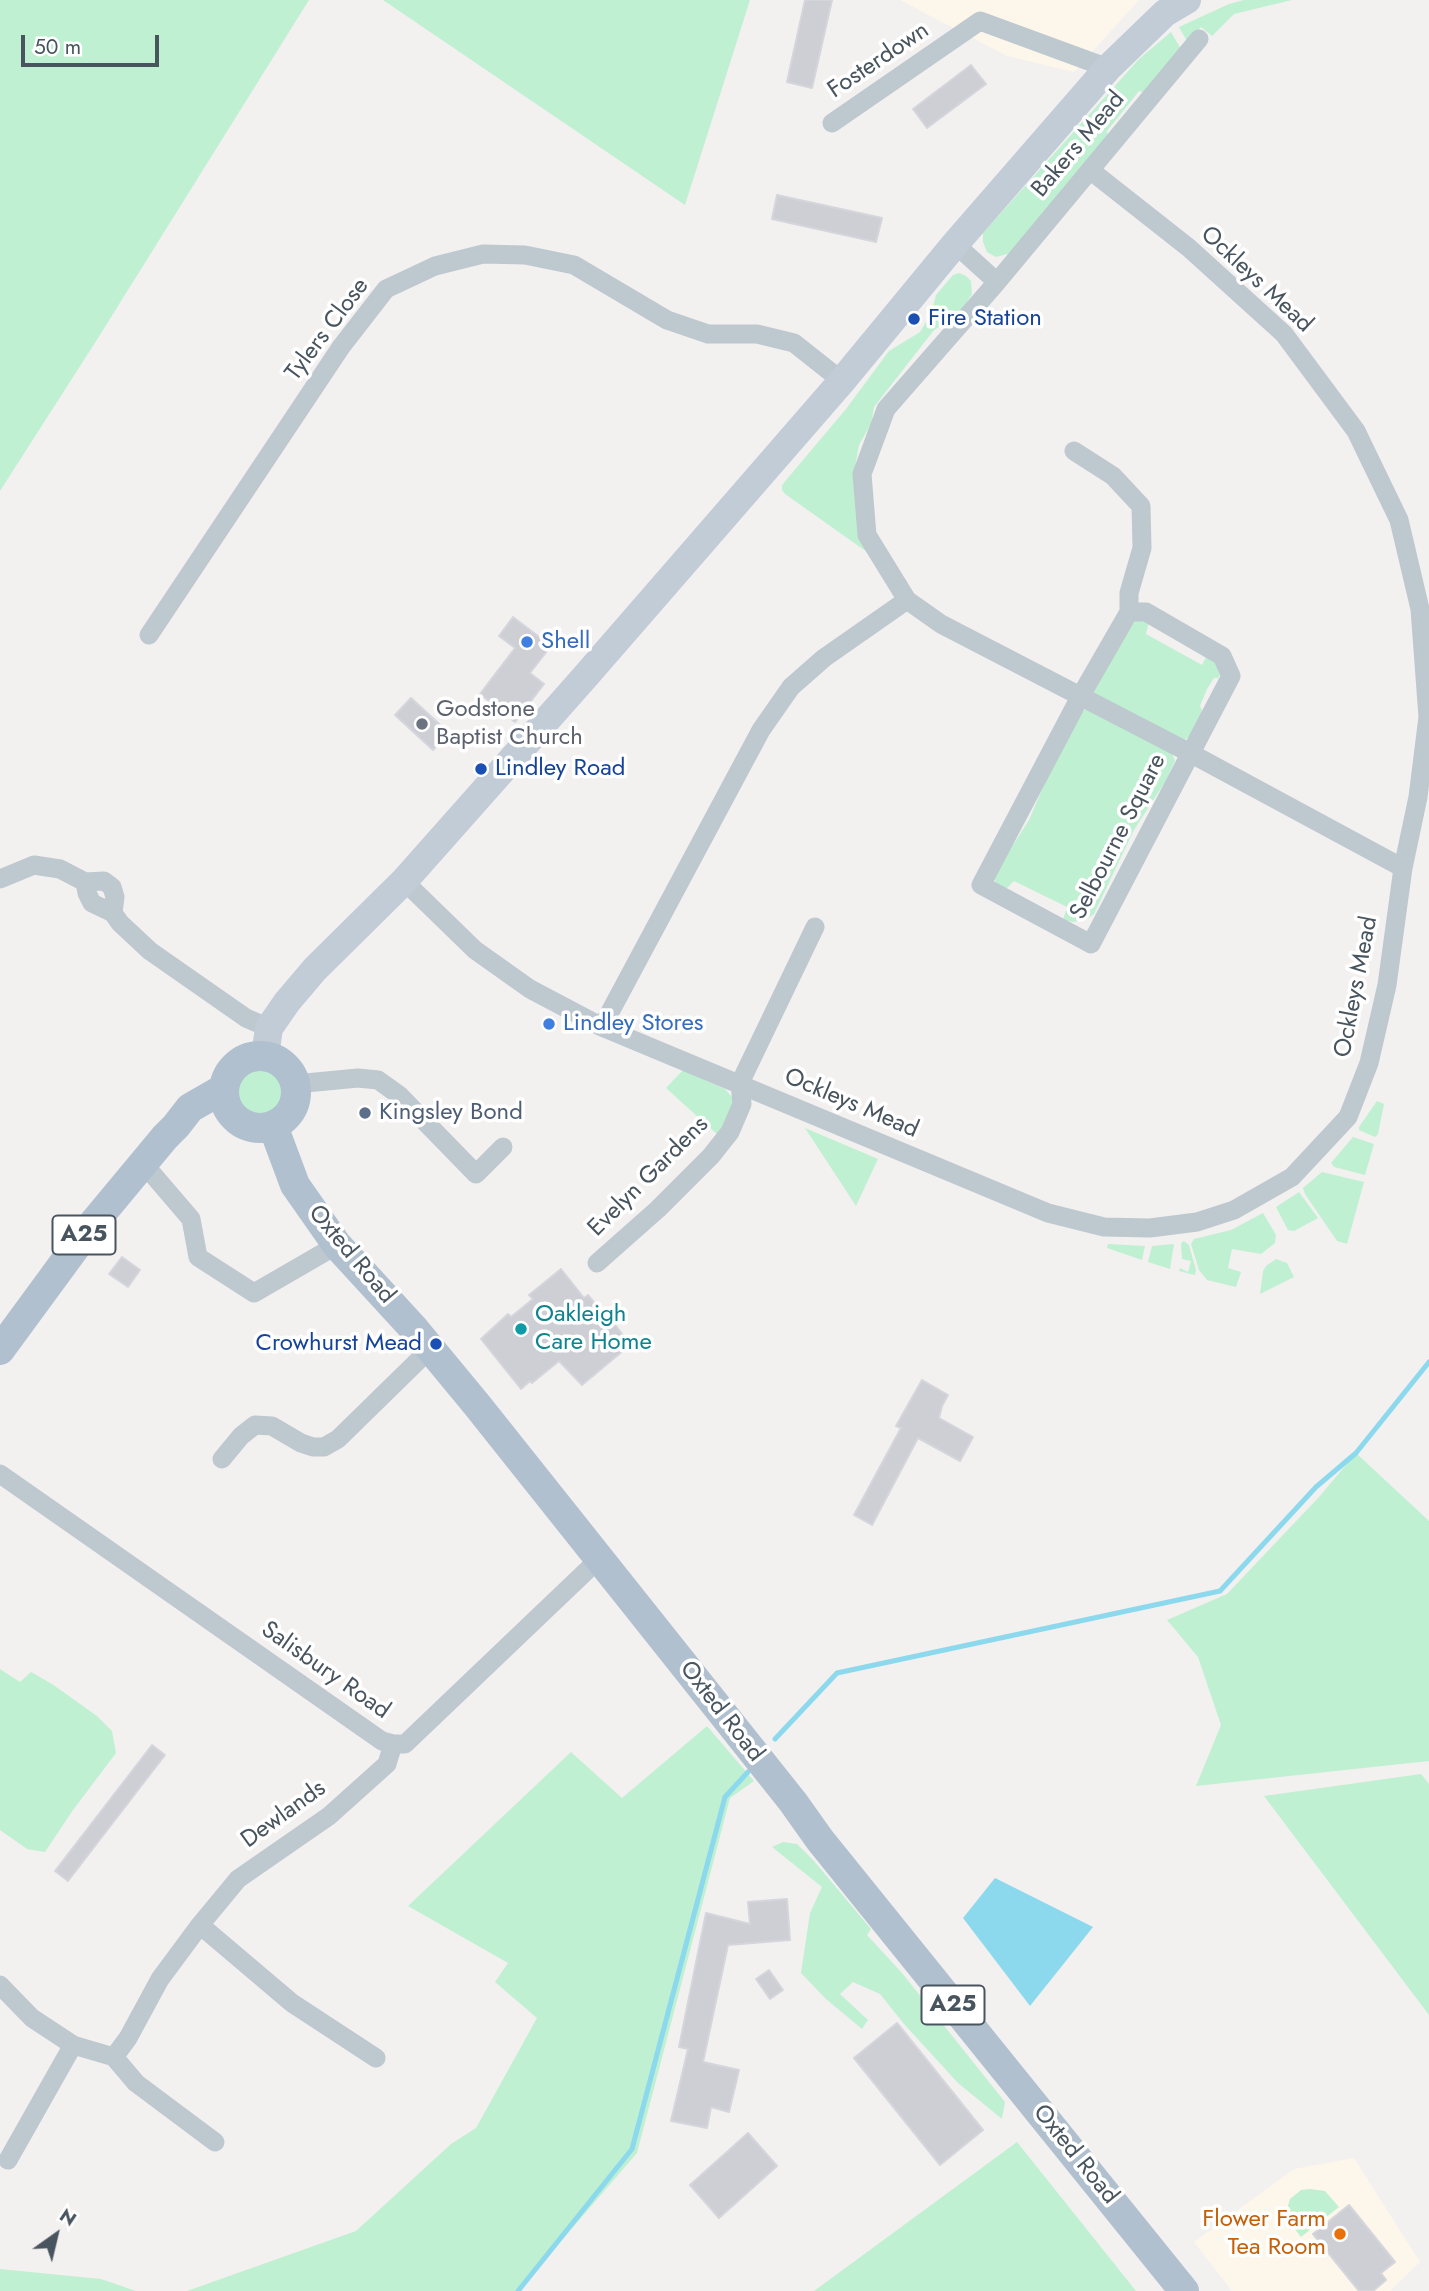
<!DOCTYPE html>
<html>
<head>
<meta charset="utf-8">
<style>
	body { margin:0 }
	#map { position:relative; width:1429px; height:2291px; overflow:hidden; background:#f3f0f0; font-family:Jost,sans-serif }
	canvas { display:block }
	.north { position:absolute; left:21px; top:2200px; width:70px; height:70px; -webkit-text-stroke:5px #fff; paint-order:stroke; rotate:34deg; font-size:19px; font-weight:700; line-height:28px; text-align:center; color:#48545e }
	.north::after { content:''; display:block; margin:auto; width:24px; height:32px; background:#48545e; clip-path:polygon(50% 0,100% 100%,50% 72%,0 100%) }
	.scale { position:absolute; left:21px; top:35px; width:138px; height:32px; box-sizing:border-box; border:4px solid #48545e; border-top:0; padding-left:9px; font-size:21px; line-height:24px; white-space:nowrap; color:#48545e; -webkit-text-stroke:5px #fff; paint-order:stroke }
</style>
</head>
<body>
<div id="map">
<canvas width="1429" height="2291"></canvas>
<div class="north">N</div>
<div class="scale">50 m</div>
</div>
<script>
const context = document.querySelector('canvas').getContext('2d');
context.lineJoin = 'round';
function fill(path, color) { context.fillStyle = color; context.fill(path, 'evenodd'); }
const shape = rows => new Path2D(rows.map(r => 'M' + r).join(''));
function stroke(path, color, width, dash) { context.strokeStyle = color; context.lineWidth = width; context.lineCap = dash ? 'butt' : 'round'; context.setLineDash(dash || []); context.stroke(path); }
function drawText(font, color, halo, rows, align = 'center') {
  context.font = font + ' Jost,sans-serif'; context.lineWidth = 7; context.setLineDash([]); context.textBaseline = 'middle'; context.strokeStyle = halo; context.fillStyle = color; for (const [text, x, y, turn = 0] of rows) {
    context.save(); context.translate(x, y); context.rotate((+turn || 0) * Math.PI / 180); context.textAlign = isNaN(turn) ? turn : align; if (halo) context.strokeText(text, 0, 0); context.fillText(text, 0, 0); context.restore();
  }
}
fill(shape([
	[900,0,1139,0,1074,72,1007,56],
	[1354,2158,1420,2262,1390,2291,1232,2291,1194,2242,1294,2169]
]), '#fcf7ea');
fill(shape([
	[0,0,309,0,98,338,0,491],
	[383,0,750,0,685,205],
	[1244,0,1292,0,1234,14,1212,36,1201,27,1188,43,1179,27,1229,4],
	[1171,32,1181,49,1145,93,1139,91,1107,131,1108,137,1011,253,996,257,987,252,983,242,983,233,1139,59],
	[959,273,966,276,971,281,972,294,959,314,934,330,874,407,871,424,859,445,854,473,867,552,785,494,782,490,782,485,846,409,889,351,920,332,931,314,936,295,953,275],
	[1144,620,1149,622,1146,634,1202,665,1207,655,1214,658,1220,675,1218,678,1214,678,1207,689,1200,706,1202,710,1200,719,1194,733,1182,742,1093,696,1097,678,1135,621],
	[1085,710,1091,710,1171,751,1175,761,1165,782,1134,830,1094,914,1086,920,1073,922,1063,920,1067,907,1014,881,1005,890,996,883,993,876,1029,820,1056,757,1081,713],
	'234 1093a25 25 0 1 1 50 0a25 25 0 1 1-50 0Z',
	[683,1070,725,1089,732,1097,733,1106,719,1136,666,1088],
	[1377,1101,1384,1104,1378,1134,1375,1137,1359,1130,1359,1127],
	[805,1128,878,1159,856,1206],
	[1353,1137,1374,1144,1365,1175,1334,1167,1331,1163],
	[1322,1172,1364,1182,1347,1244,1337,1241,1305,1194,1303,1188],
	[1299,1192,1318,1218,1294,1231,1288,1230,1276,1207],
	[1263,1213,1276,1235,1275,1243,1261,1254,1232,1249,1228,1268,1241,1272,1236,1287,1207,1280,1199,1270,1191,1244,1194,1239,1231,1230],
	[1184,1241,1189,1245,1196,1270,1195,1275,1179,1271,1180,1268,1188,1272,1191,1261,1182,1259,1181,1243],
	[1108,1244,1145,1246,1142,1260,1107,1248],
	[1174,1244,1170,1269,1148,1262,1152,1246],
	[1276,1259,1287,1263,1294,1277,1260,1294,1263,1271,1266,1266],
	[1356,1453,1429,1521,1429,1761,1196,1786,1221,1725,1198,1657,1167,1620,1227,1594,1319,1497],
	[0,1669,20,1682,31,1672,52,1684,97,1716,112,1731,116,1753,73,1810,45,1852,27,1849,0,1830],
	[707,1726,754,1781,730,1798,637,2153,518,2291,187,2291,356,2231,451,2144,476,2128,537,2018,495,1982,508,1963,408,1906,571,1752,622,1798],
	[1421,1774,1429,1784,1429,2015,1264,1796],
	[783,1842,797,1844,814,1861,871,1929,867,1935,902,1973,1005,2102,1002,2119,958,2083,904,2024,880,1994,853,1982,840,1994,868,2020,862,2029,826,1999,801,1973,810,1913,822,1887,772,1847],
	[1017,2142,1136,2291,814,2291],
	[1310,2189,1325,2191,1339,2207,1301,2237,1285,2216,1290,2199,1301,2190],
	[0,2269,101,2279,136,2291,0,2291]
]), '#bff0d2');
fill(shape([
	[995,1878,1093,1927,1030,2006,963,1918]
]), '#8cd9ed');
stroke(shape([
	[775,1739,837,1673,1220,1591,1316,1487,1356,1453,1429,1362],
	[518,2291,632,2149,725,1797,748,1772]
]), '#8cd9ed', 5);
const building = shape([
	[805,0,832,0,812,88,787,82,805,0],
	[971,65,986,84,927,128,913,109,971,65],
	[777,195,882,218,876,242,772,219,777,195],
	[513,617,551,646,530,673,544,684,515,722,480,694,515,648,499,636,513,617],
	[411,698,449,733,433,750,395,715,411,698],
	[122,1257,140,1270,128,1287,109,1274,122,1257],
	[561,1269,584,1298,588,1295,607,1318,609,1316,630,1345,582,1385,559,1361,532,1383,530,1381,521,1389,481,1339,508,1314,511,1317,533,1299,529,1295,561,1269],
	[922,1380,948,1395,942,1406,939,1418,973,1437,960,1461,918,1438,872,1525,854,1515,901,1428,896,1426,922,1380],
	[152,1745,165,1755,68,1881,55,1871,152,1745],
	[787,1899,790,1940,728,1945,703,2062,739,2070,729,2112,711,2107,707,2128,671,2121,688,2049,679,2047,706,1913,750,1924,748,1902,787,1899],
	[769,1970,783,1990,770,1999,756,1979,769,1970],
	[897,2023,983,2130,940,2165,854,2058,897,2023],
	[748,2133,777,2166,719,2218,690,2185,748,2133],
	[1349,2205,1395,2262,1381,2273,1386,2280,1373,2291,1359,2291,1313,2234,1349,2205]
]);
fill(building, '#cdcfd5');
stroke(building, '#d4d6dc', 2);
stroke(shape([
	[1199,39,997,282,886,409,862,474,867,535,907,600,941,624,1190,753,1403,868],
	[832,123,980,21,1108,68],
	[955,244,997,282],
	[1074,451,1113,476,1141,506,1142,548,1129,593,1129,612],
	[1129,612,1146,612,1222,656,1231,676,1091,944,981,885,1080,697,1129,612],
	[149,635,341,347,386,289,435,266,483,254,525,255,574,265,667,320,708,334,757,334,794,343,842,381],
	[0,879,34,865,60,869,85,882,104,881,112,887,115,897,113,913],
	[404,881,475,950,530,989,602,1027,761,730,791,687,824,658,907,600],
	[85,882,87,893,92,903,113,913,120,923,150,951,246,1018,269,1028],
	[602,1027,1048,1213,1104,1227,1150,1228,1197,1222,1234,1210,1292,1177,1348,1117,1369,1063,1387,985,1403,868,1418,797,1428,717,1420,609,1399,520,1356,431,1284,334,1189,248,1090,170],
	[295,1084,358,1078,378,1080,399,1095,476,1174,503,1147],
	[143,1163,191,1219,198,1257,254,1293,337,1245],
	[597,1263,658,1209,711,1156,730,1132,742,1104,740,1083,815,927],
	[222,1459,241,1436,255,1425,272,1426,301,1443,313,1447,324,1447,338,1439,430,1349],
	[0,1474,382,1741,393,1744,405,1744,600,1558],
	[200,1925,292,2003,376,2058],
	[0,1985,32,2018,73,2045,114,2057,128,2038,160,1979,200,1925,238,1879,329,1816,387,1764,393,1744],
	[114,2057,136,2083,215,2142],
	[8,2160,73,2045]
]), '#bec8cf', 19);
stroke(shape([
	[265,1056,269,1028,287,1002,315,969,404,881,584,678,842,381,955,244,1108,68,1165,13,1187,0]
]), '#c1ccd7', 28);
stroke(shape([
	'224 1092a36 36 0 1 1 72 0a36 36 0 1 1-72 0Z',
	[273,1126,295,1185,337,1245,415,1330,477,1405,793,1802,820,1840,1184,2291],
	[0,1350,91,1226,165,1137,176,1126,190,1108,223,1089]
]), '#b0c0cf', 30);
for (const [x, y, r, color] of [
	[914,319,7,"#1a4fb4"],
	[527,642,7,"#3f7fe0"],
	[422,724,7,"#6b7280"],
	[481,769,7,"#1a4fb4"],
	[549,1024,7,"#3f7fe0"],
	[365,1113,7,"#5c6f8a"],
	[521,1329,7,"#0f9aa8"],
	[436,1344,7,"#1a4fb4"],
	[1340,2234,7,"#e8710a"]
]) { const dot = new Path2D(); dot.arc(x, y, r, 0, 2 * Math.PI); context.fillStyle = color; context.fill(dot); stroke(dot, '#fff', 2.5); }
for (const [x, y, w] of [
	[84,1235,63],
	[953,2005,63]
]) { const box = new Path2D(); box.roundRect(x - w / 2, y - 19.5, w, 39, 5); context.fillStyle = '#fff'; context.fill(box); stroke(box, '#48545e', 2); }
drawText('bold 23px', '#48545e', null, [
	["A25",84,1235],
	["A25",953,2005]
]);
drawText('24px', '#48545e', '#fff', [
	["Fosterdown",879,61,-34],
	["Bakers Mead",1079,145,-50],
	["Ockleys Mead",1256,280,43],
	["Tylers Close",328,330,-53],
	["Selbourne Square",1119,837,-63],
	["Ockleys Mead",1357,987,-79],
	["Ockleys Mead",851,1104,23],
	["Evelyn Gardens",649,1177,-45],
	["Oxted Road",351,1255,50],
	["Salisbury Road",325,1671,35],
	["Oxted Road",721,1712,52],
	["Dewlands",284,1815,-36],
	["Oxted Road",1075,2155,51]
]);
drawText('24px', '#164399', '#fff', [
	["Fire Station",928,319],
	["Lindley Road",495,769],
	["Crowhurst Mead",422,1344,"right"]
], 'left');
drawText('24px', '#366cbe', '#fff', [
	["Shell",541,642],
	["Lindley Stores",563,1024]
], 'left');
drawText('24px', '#5b616d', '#fff', [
	["Godstone",436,710],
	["Baptist Church",436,738]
], 'left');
drawText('24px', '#4e5e75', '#fff', [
	["Kingsley Bond",379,1113]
], 'left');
drawText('24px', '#0d838f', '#fff', [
	["Oakleigh",535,1315],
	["Care Home",535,1343]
], 'left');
drawText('24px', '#c56008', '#fff', [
	["Flower Farm",1326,2220],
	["Tea Room",1326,2248]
], 'right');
</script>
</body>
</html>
